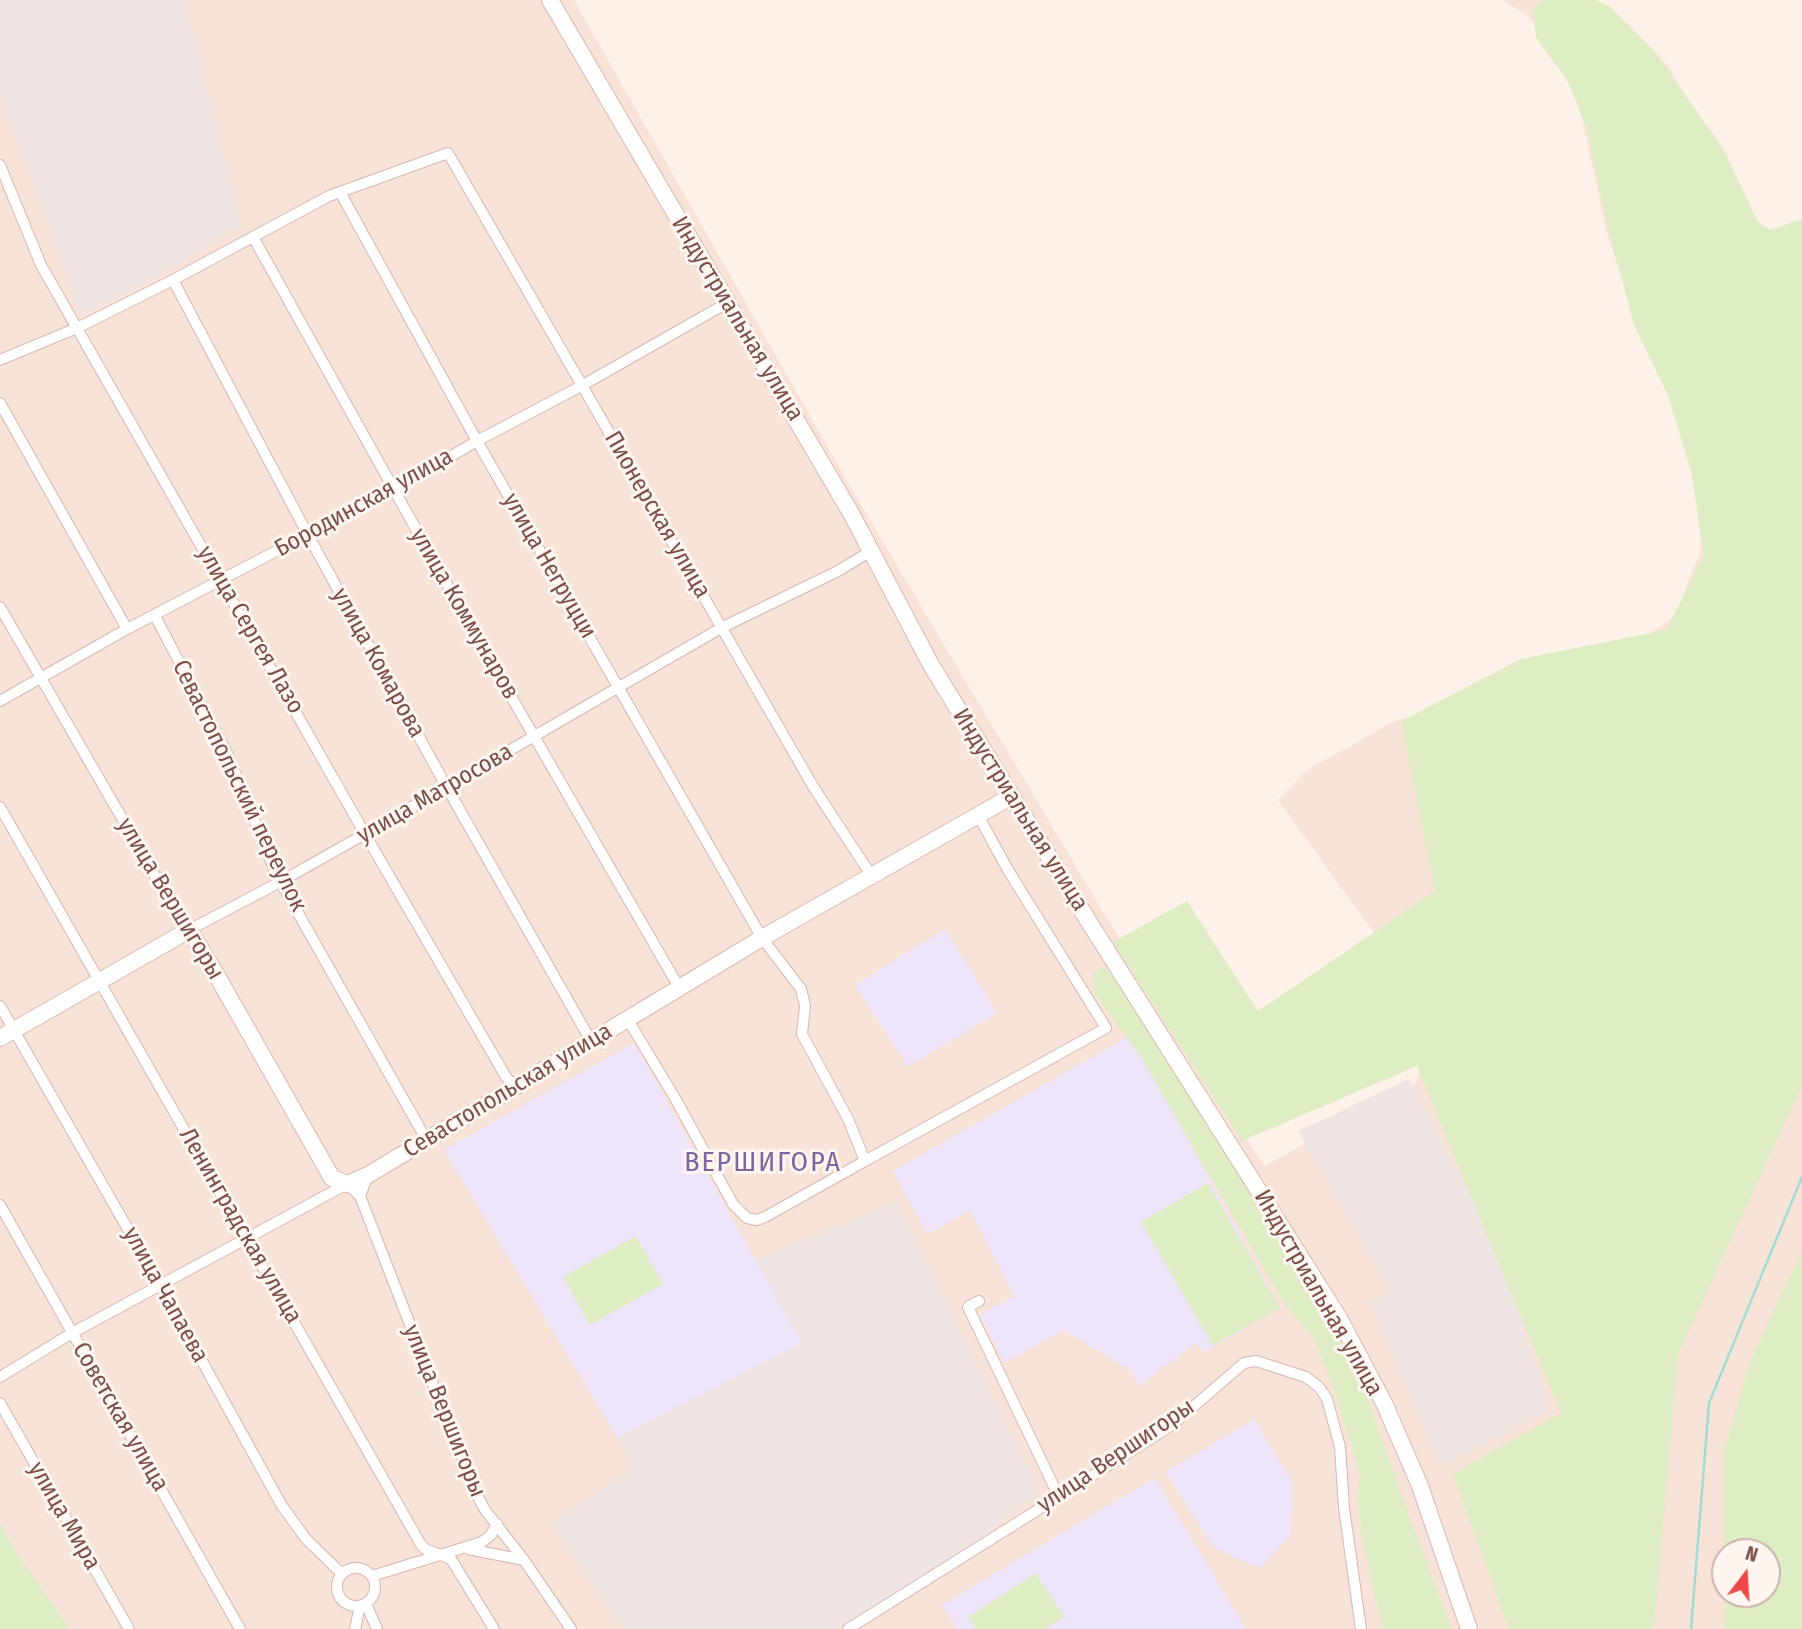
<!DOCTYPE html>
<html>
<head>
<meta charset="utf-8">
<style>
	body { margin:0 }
	#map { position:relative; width:1802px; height:1629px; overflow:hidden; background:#fef1e9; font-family:"Fira Sans Condensed",sans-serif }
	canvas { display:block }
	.north { position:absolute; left:1711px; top:1538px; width:70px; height:70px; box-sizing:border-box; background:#fff6f1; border:2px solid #cab4ae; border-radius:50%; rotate:17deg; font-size:19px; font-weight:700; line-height:28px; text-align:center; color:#7b504a }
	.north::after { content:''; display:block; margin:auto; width:24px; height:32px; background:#ee4749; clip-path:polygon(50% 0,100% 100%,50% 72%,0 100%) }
</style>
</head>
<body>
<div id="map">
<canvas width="1802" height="1629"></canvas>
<div class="north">N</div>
</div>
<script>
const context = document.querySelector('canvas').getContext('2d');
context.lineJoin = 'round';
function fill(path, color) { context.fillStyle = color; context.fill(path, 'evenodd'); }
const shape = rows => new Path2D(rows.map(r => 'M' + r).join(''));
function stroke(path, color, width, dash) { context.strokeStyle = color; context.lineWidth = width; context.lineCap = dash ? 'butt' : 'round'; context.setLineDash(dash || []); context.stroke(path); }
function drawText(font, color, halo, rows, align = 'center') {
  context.font = font + ' "Fira Sans Condensed",sans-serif'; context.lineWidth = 6; context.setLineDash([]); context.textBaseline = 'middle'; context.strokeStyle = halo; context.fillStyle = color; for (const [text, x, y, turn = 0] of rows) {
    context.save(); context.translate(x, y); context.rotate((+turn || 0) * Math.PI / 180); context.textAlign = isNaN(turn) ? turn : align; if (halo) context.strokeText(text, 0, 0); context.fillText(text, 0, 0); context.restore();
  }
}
fill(shape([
	[0,0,574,0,851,488,1100,907,1264,1166,1418,1081,1427,1006,1278,800,1307,770,1395,721,1616,659,1676,615,1701,548,1692,453,1635,319,1607,233,1573,77,1529,17,1502,0,1591,0,1627,23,1670,68,1730,190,1775,239,1802,226,1802,1629,0,1629],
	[1725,1552,1767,1552,1767,1594,1725,1594]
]), '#f8e3d9');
fill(shape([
	[0,0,185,0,242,225,167,270,80,315,64,265,0,95],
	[1409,1079,1500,1250,1550,1409,1440,1467,1371,1303,1390,1290,1298,1131],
	[898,1202,1040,1493,1009,1514,996,1529,838,1629,622,1629,551,1523,634,1469,617,1437,802,1343,755,1260]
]), '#efe5e2');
fill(shape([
	[945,929,997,1013,908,1067,855,985],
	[1131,1035,1280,1308,1205,1352,1196,1343,1138,1386,1132,1371,1064,1330,1005,1363,980,1315,1014,1296,970,1211,927,1234,893,1171],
	[634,1043,802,1343,617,1437,444,1150],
	[1254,1419,1292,1481,1291,1534,1260,1568,1214,1548,1166,1472],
	[1155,1478,1245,1627,1243,1629,956,1629,942,1605]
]), '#eee5fb');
fill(shape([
	[1543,0,1596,0,1609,6,1656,53,1724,150,1758,222,1770,230,1802,219,1802,1086,1678,1355,1654,1629,1509,1629,1453,1474,1561,1413,1417,1066,1242,1141,1113,942,1187,901,1258,1011,1435,891,1401,721,1521,659,1666,630,1704,555,1691,471,1667,393,1634,325,1607,224,1586,126,1567,80,1536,38,1533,9],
	[1104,967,1126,990,1320,1300,1365,1390,1409,1516,1452,1629,1383,1629,1362,1538,1358,1501,1360,1473,1330,1378,1314,1337,1286,1306,1140,1056,1095,994,1093,976,1098,969],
	[1208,1183,1280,1308,1213,1346,1141,1222],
	[636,1236,663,1284,590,1325,563,1277],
	[1802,1251,1802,1629,1725,1629,1723,1455,1750,1362],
	[1725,1552,1767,1552,1767,1594,1725,1594],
	[0,1523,17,1554,70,1629,0,1629],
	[1036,1573,1064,1617,1045,1629,976,1629,968,1617]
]), '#dfedc5');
stroke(shape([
	[1691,1629,1709,1403,1802,1177]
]), '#a1dcd7', 2.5);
const street = shape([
	[0,165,41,265,365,834,506,1077,515,1087],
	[340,192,477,441,762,938,801,989,805,1006,802,1034,848,1119,865,1161,765,1217,757,1220,747,1218,733,1204,675,1098,628,1020],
	[253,237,464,615,680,989],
	[173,280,308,535,446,786,591,1041],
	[0,360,77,328,173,280,329,196,448,153,814,788,871,875],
	[0,403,127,629],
	[0,607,164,891,189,930,280,882,372,830,721,628,838,571,871,551],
	[155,616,226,751,277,876,426,1139],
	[0,701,127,629,393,490,477,441,583,385,727,303],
	[0,807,420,1543,425,1549,451,1559,494,1629],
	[0,1006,160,1285,282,1506,306,1539,342,1574],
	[865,1161,1106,1028,1008,870,979,817],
	[368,1175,360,1196,474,1489,485,1510,524,1560,571,1629],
	[0,1205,240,1629],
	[979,1301,968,1307,1058,1495],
	[0,1377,72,1333,347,1184,360,1196],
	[0,1403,129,1629],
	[468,1549,524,1560],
	'337 1587a19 19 0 1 1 38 0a19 19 0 1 1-38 0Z',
	[372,1576,482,1542,491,1535,497,1524],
	[366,1604,377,1629],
	[355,1629,360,1606],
	[848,1629,1138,1447,1172,1425,1244,1363,1256,1361,1306,1377,1319,1387,1327,1399,1340,1447,1344,1508,1361,1629]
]);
const secondary = shape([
	[550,0,852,515,931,665,1089,922,1339,1318,1385,1405,1420,1486,1469,1629],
	[0,1038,189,930,213,969,332,1178,347,1184,368,1175,515,1087,762,938,1012,796]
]);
stroke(street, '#d4b7b0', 12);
stroke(secondary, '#d9b8af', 18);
stroke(street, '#fff', 10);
stroke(secondary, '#fff', 16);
drawText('24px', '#7b504a', '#fff6f1', [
	["Индустриальная улица",737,319,59],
	["Бородинская улица",364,503,-29],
	["Пионерская улица",657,515,60],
	["улица Негруцци",549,566,60],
	["улица Коммунаров",464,614,60],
	["улица Сергея Лазо",250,630,60],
	["улица Комарова",378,663,61],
	["Севастопольский переулок",239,786,64],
	["улица Матросова",435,794,-30],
	["Индустриальная улица",1020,810,58],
	["улица Вершигоры",170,899,59],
	["Севастопольская улица",508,1091,-31],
	["Ленинградская улица",240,1226,60],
	["Индустриальная улица",1318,1293,60],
	["улица Чапаева",165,1295,61],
	["улица Вершигоры",444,1411,68],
	["Советская улица",120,1417,60],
	["улица Вершигоры",1116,1456,-34],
	["улица Мира",64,1516,60]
]);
context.letterSpacing = '2px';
drawText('28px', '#7e669d', '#fff6f1', [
	["ВЕРШИГОРА",763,1163]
]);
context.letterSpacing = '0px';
</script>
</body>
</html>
